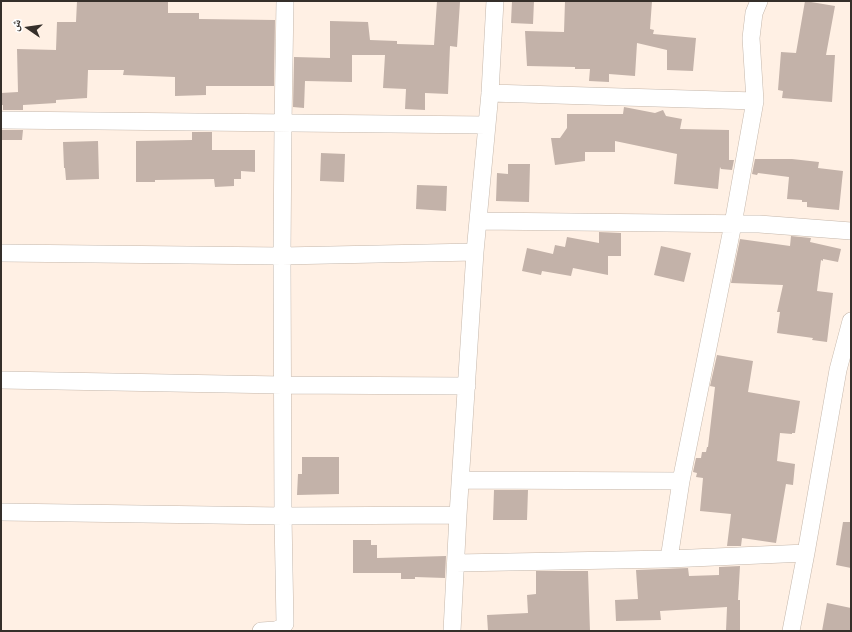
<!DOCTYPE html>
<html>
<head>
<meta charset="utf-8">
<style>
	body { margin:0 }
	#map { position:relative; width:852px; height:632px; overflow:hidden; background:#fff0e4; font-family:"Fira Sans Condensed","Noto Naskh Arabic",sans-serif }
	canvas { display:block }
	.frame { position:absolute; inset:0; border:2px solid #352f2a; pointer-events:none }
	.north { position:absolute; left:8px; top:8px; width:40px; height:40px; -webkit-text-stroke:3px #fff; paint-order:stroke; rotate:283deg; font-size:11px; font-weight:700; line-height:16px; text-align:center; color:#352f2a }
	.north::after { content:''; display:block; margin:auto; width:14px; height:18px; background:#352f2a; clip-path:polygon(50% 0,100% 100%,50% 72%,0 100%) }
</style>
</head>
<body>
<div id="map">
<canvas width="852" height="632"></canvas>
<div class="frame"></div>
<div class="north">ش</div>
</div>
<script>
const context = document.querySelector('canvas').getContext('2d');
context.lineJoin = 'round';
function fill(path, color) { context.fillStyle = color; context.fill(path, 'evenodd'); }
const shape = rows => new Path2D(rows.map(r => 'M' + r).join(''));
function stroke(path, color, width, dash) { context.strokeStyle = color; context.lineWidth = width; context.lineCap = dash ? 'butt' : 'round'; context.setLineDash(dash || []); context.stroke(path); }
fill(shape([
	[77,1,168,1,168,13,199,13,199,19,275,20,274,86,206,86,206,95,175,96,175,77,123,75,124,70,88,70,87,98,56,100,56,103,23,105,23,110,3,110,3,105,1,105,1,93,18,92,17,49,56,50,57,22,76,22],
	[437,1,460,2,457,47,450,46,448,94,425,93,425,110,405,109,406,89,383,88,385,55,352,55,352,82,305,81,304,108,293,107,294,57,330,58,330,21,368,22,370,40,397,41,397,44,434,45],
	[512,1,534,1,533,24,511,23],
	[565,1,652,1,650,29,654,30,653,34,696,38,693,71,667,70,667,50,637,43,635,76,609,74,609,82,589,81,590,69,575,69,575,67,527,66,525,31,564,32],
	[805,1,835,6,826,55,835,55,832,102,782,98,783,91,778,90,781,52,796,53],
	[624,107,655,113,663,110,666,116,682,119,680,129,729,130,729,160,734,160,732,170,721,169,720,167,718,189,674,184,677,154,615,141,615,152,585,152,585,161,555,165,551,138,560,138,567,128,567,114,623,114],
	[1,130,23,130,22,140,1,140],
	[192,132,212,132,212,150,255,150,255,172,241,171,241,179,234,179,234,186,215,187,214,179,155,180,155,182,136,182,136,141,192,140],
	[98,141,99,179,66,180,65,168,64,168,63,142],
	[321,153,345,154,344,182,320,181],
	[755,159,792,159,819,162,818,168,843,171,839,210,807,207,807,202,802,202,802,200,787,199,789,177,758,173,757,175,752,174],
	[508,164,530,164,529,202,496,201,497,173,508,174],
	[417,185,447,186,446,211,416,209],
	[599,232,621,233,621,256,608,256,608,275,573,268,571,276,542,271,541,275,522,271,527,248,553,254,555,245,565,247,567,237,599,243],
	[791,236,811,238,810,242,841,249,838,262,823,259,823,261,821,260,817,291,833,293,827,342,812,340,813,338,777,333,780,312,777,312,783,285,731,283,740,239,790,246],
	[661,246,691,253,684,282,654,275],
	[717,355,753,361,748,392,800,401,795,433,792,433,792,434,780,433,777,461,795,464,793,485,786,484,776,543,742,538,741,546,727,546,731,514,700,511,703,478,696,477,697,473,693,472,696,458,701,458,702,452,706,452,707,447,708,447,715,387,710,386],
	[302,457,339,457,339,494,297,495,298,474,302,474],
	[494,490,528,490,527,520,493,520],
	[843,522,851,522,851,568,836,565],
	[353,540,371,540,371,545,377,545,377,558,446,556,445,578,415,577,415,579,401,579,401,573,353,573],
	[740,566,738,600,740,600,740,631,726,631,727,607,660,611,661,620,616,621,615,600,638,599,636,570,688,568,689,576,719,575,719,567],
	[536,571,588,571,590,631,488,631,487,615,528,613,527,595,536,594],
	[827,603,851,608,851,631,822,631]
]), '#c3b2a9');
const street = shape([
	[490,93,755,101],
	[1,120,487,125],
	[479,221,759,224,851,231],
	[1,253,282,256,475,252],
	[1,380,282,385,467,386],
	[461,480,681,481],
	[1,512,283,516,458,515],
	[669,559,681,481,733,224,755,101,751,38,754,13,759,1],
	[456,563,669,559,806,553],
	[261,631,276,630,281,628,285,624,283,516,282,256,283,124,285,1],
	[452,631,458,515,475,252,490,93,495,1],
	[791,631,806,553,838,370,851,321]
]);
stroke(street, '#c5b7ab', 18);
stroke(street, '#fff', 17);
</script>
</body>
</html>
